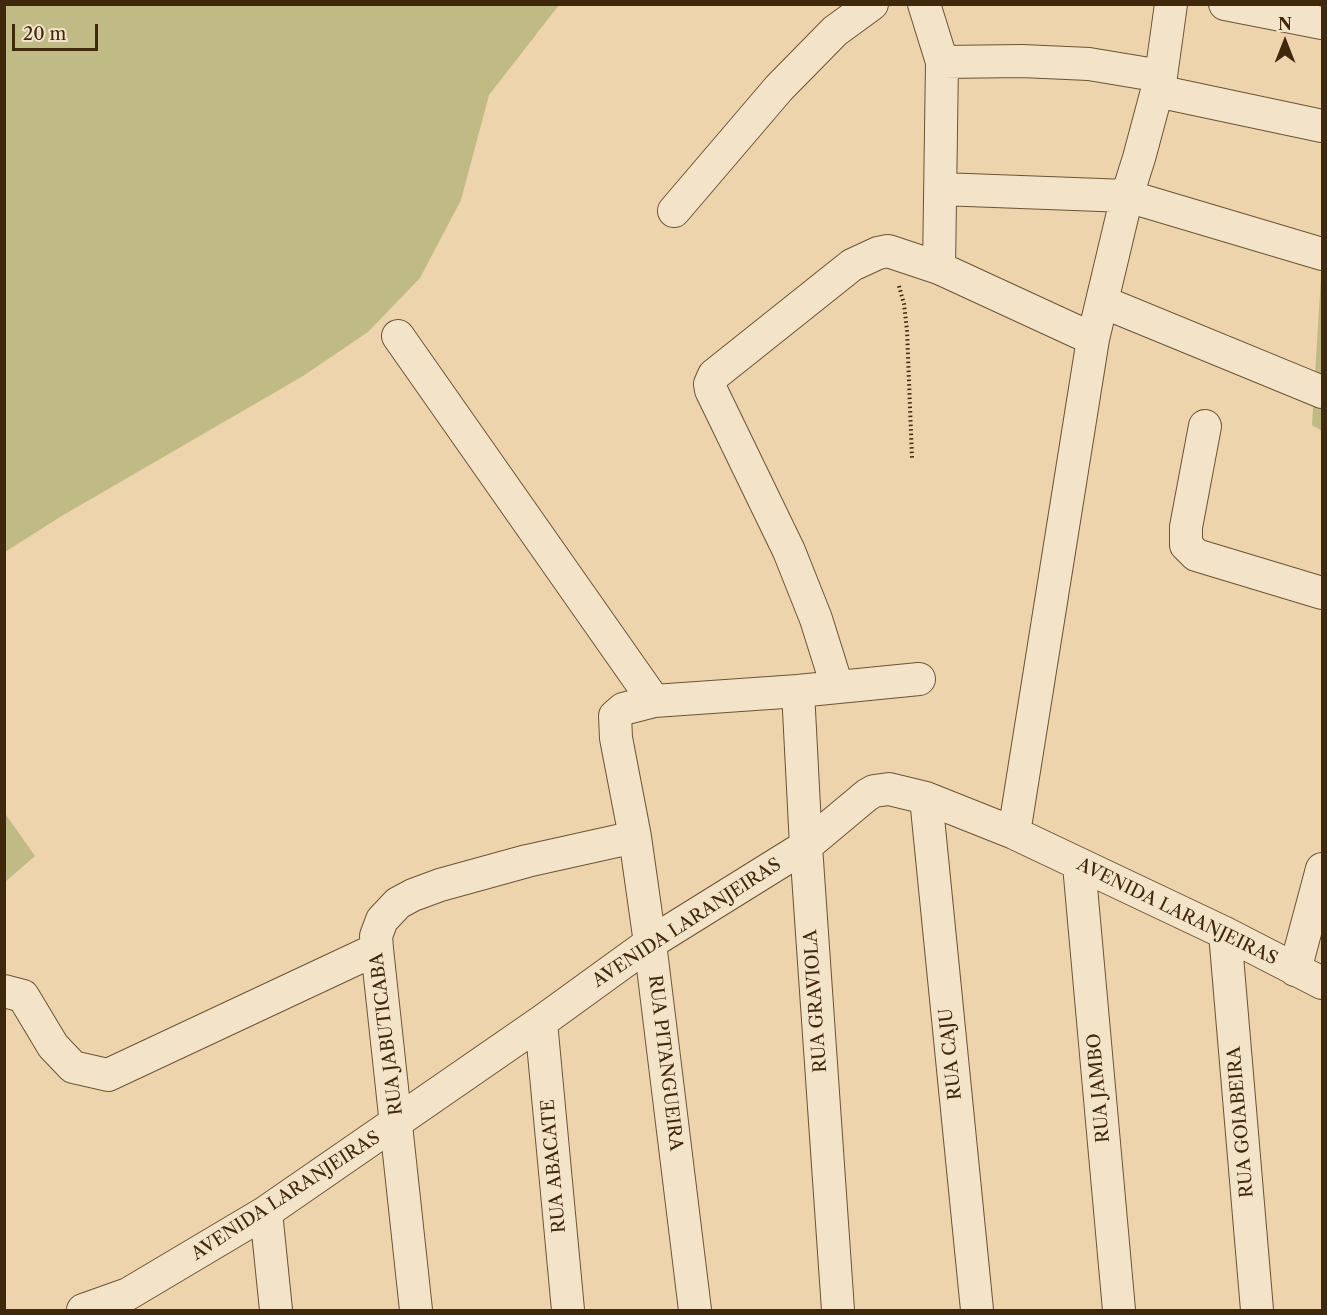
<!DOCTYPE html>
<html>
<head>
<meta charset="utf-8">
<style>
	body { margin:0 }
	#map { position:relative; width:1327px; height:1315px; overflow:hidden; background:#edd4ac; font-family:"Libre Caslon Text",serif }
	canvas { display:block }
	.frame { position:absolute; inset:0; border:6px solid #40280c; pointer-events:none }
	.north { position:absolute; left:1255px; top:12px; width:60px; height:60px; -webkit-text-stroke:4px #f3e3c9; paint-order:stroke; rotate:0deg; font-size:16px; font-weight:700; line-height:24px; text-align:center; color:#40280c }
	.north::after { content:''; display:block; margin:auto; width:21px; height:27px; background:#40280c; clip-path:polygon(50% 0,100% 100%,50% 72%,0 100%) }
	.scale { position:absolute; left:12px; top:24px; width:86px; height:27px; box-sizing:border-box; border:3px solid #40280c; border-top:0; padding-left:8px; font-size:18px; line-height:21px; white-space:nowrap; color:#40280c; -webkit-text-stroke:4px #f3e3c9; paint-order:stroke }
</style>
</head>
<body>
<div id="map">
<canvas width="1327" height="1315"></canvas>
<div class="frame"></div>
<div class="north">N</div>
<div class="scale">20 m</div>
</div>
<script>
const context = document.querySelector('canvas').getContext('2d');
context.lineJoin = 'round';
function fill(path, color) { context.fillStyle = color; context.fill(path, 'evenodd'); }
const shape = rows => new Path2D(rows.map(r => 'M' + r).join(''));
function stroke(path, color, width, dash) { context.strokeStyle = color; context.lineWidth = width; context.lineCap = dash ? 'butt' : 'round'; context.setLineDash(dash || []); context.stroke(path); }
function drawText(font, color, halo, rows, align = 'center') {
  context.font = font + ' "Libre Caslon Text",serif'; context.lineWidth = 4.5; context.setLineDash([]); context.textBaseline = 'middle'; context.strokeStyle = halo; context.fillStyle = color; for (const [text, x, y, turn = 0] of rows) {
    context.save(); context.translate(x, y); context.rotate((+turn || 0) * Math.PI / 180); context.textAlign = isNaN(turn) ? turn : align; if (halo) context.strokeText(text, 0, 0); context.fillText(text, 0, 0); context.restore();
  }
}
fill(shape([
	[5,4,559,4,559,5,489,95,461,200,420,278,368,332,303,376,60,517,5,552],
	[1322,260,1322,431,1312,425],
	[4,812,35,856,5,882,4,882]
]), '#c0ba84');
const minor = shape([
	[924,4,942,62,939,268],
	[1225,4,1322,23],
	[942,62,1022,61,1089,64,1161,76],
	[1157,91,1322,126],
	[941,189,1127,196,1322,254],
	[674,211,779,88,835,31,872,4],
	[1103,302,1322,392],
	[398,336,654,701],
	[1205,426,1186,527,1186,545,1196,555,1322,593],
	[837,686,816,619,789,551,711,390,710,384,714,375,852,265,878,253,888,251,939,268,1093,339],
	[798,691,806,846,838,1310],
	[926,798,977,1310],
	[1014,833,1093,339,1127,196,1139,158,1161,76,1171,4],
	[1079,865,1119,1310],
	[1225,933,1257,1310],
	[1295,970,1322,869],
	[4,991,23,996,53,1046,73,1067,108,1075,377,949],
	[541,1022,568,1310],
	[266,1212,276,1310],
	[83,1310,128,1294,266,1212,541,1022,650,943,806,846,867,795,874,791,889,789,926,798,1014,833,1225,933,1322,983],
	[416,1310,377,949,376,936,382,920,398,903,413,895,440,885,527,861,635,837],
	[695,1310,650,943,635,837,616,738,615,716,623,709,654,701,798,691,919,679]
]);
stroke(minor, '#6b5334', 34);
stroke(shape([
	[899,286,904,304,907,330,912,458]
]), '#40280c', 4, [1.5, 3]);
stroke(minor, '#f3e3c9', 32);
drawText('18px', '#40280c', '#f3e3c9', [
	["AVENIDA LARANJEIRAS",1177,912,26],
	["AVENIDA LARANJEIRAS",687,923,-33],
	["RUA GRAVIOLA",816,1001,-94],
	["RUA JABUTICABA",387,1034,-97],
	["RUA CAJU",951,1054,-96],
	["RUA PITANGUEIRA",665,1063,83],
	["RUA JAMBO",1099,1088,-95],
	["RUA GOIABEIRA",1241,1122,-95],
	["RUA ABACATE",554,1166,-95],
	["AVENIDA LARANJEIRAS",286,1196,-33]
]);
</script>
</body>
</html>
